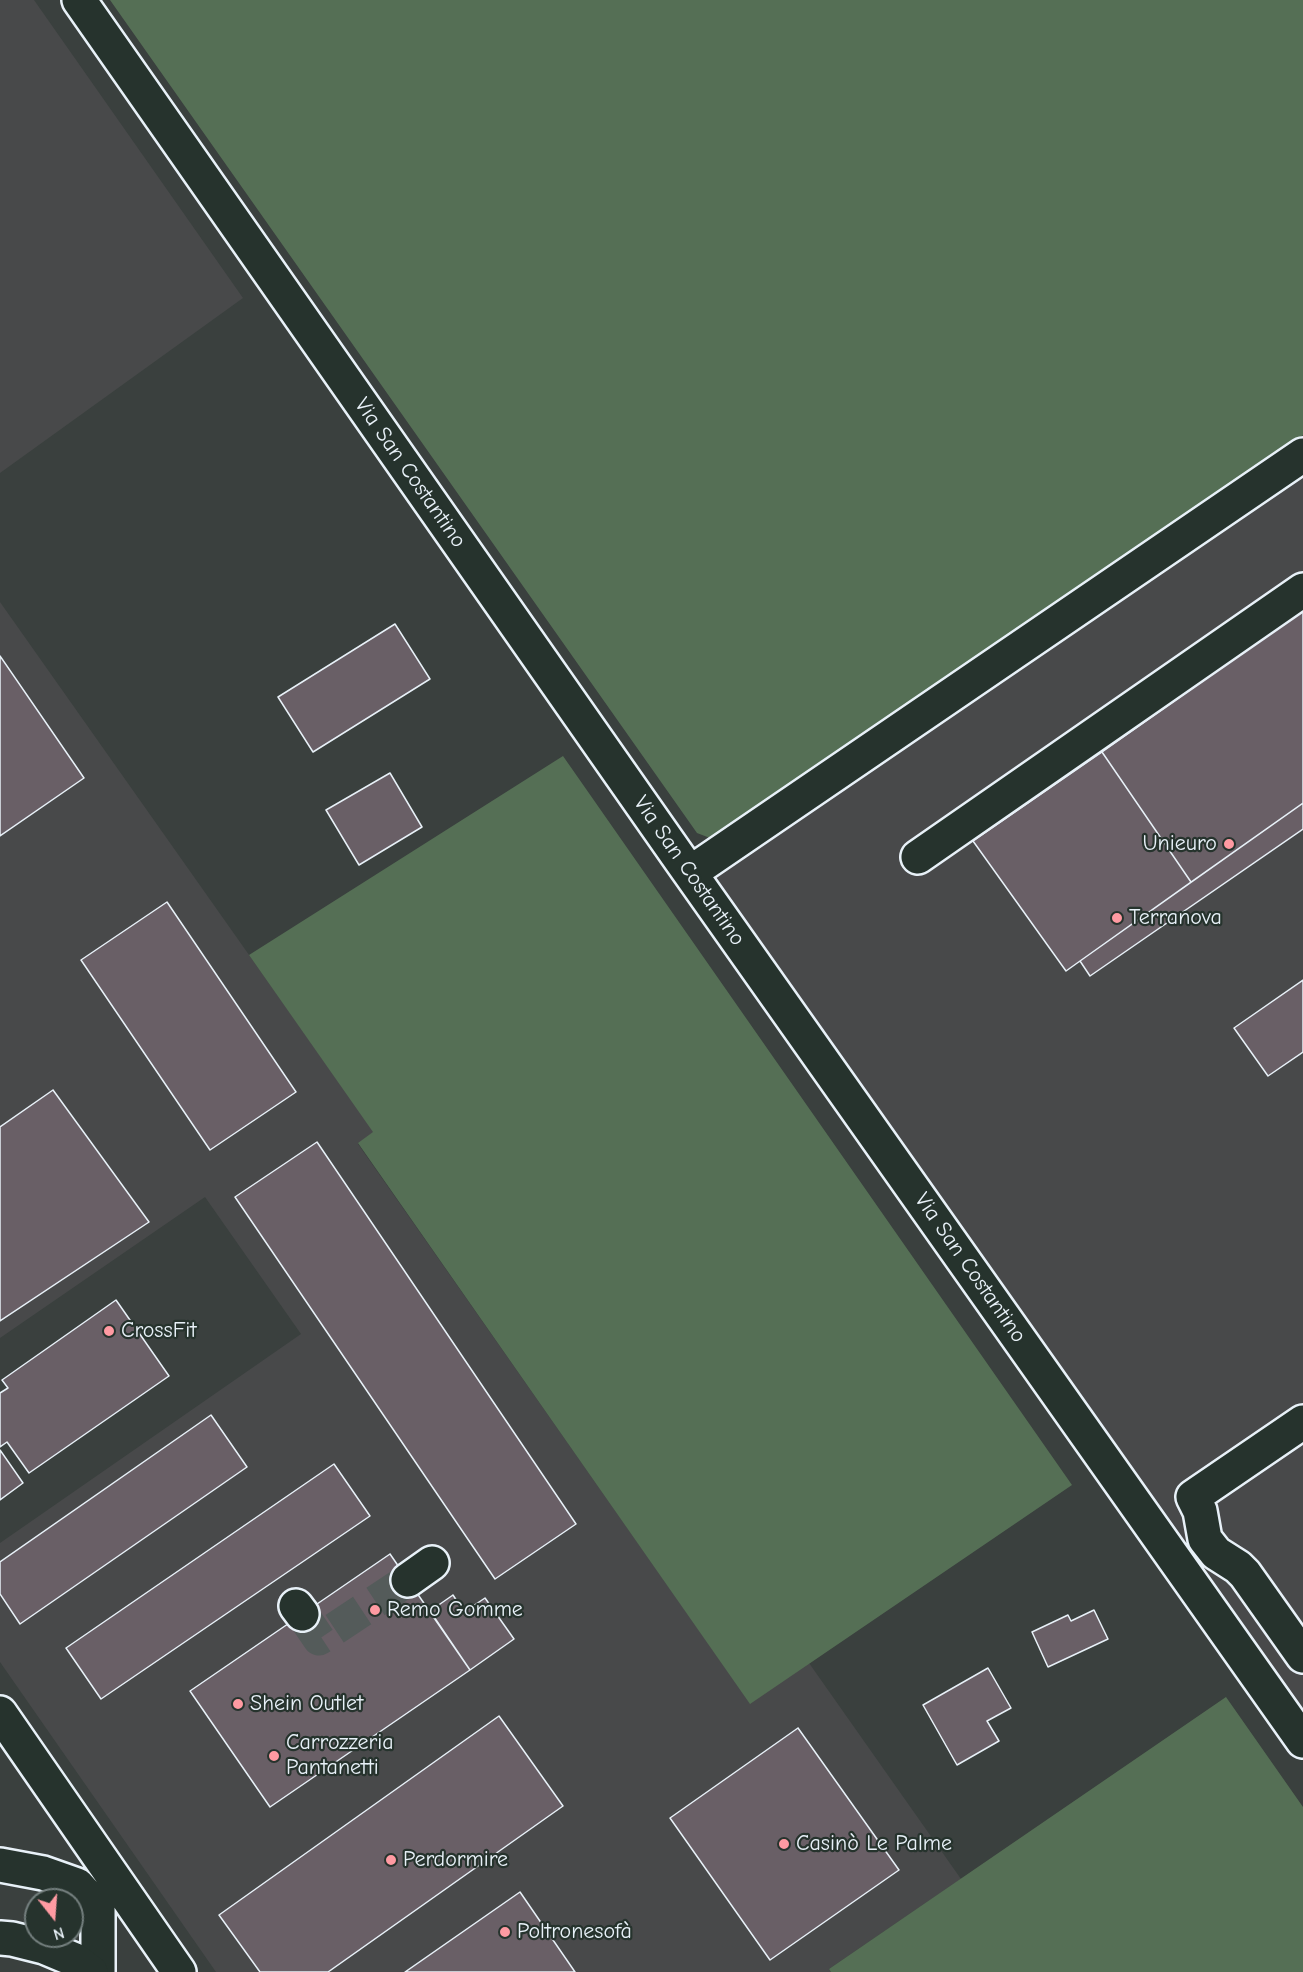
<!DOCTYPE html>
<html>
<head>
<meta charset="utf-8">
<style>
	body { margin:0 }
	#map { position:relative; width:1303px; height:1972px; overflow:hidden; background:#3a403e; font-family:"Comic Neue",sans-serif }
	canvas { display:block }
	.north { position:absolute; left:24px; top:1888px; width:60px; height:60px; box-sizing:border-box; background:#26332d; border:2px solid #747f7e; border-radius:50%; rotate:163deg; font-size:16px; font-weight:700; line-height:24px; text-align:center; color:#e8f1f8 }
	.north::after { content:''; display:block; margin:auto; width:21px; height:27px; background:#ff9aa2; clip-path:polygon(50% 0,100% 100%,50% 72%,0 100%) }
</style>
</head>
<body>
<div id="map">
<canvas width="1303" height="1972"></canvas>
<div class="north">N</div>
</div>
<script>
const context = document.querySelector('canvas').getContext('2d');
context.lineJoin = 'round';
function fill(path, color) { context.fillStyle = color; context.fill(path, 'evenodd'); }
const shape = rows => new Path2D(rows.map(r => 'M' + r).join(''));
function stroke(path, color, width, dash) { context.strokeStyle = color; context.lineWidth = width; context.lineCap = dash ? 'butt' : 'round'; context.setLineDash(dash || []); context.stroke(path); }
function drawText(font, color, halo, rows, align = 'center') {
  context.font = font + ' "Comic Neue",sans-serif'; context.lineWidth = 4.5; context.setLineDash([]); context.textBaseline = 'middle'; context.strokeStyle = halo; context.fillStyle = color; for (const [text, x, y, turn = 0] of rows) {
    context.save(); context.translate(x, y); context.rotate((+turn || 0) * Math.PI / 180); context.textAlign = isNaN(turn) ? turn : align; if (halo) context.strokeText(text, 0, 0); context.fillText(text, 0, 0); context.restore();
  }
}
fill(shape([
	[0,0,34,0,243,298,0,473],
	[1303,435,1303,1741,680,859],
	[0,602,374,1132,358,1144,750,1703,809,1663,961,1879,829,1969,831,1972,216,1972,0,1662,0,1543,301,1334,205,1197,0,1338]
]), '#48494a');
fill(shape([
	[110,0,1303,0,1303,435,710,838,697,833],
	[563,756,1072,1485,750,1704,358,1143,373,1132,249,955],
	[1226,1697,1303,1807,1303,1972,831,1972,829,1969]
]), '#556f55');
const building = shape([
	[1303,610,1303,803,1191,882,1102,752,1303,610],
	[395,624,430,679,313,752,278,697,395,624],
	[0,656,84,778,0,836,0,656],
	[1102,752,1191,882,1066,971,973,841,1102,752],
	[390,773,422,827,359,865,326,810,390,773],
	[1303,803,1303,829,1090,976,1080,961,1303,803],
	[167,902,296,1092,210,1150,81,960,167,902],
	[1303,980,1303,1052,1268,1076,1234,1028,1303,980],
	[53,1090,149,1222,0,1321,0,1127,53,1090],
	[317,1142,576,1524,495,1579,235,1197,317,1142],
	[116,1300,169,1376,29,1473,7,1442,0,1447,0,1393,8,1388,2,1380,116,1300],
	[211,1415,247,1467,20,1624,0,1594,0,1562,211,1415],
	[0,1450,23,1483,0,1500,0,1450],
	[334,1464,370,1516,101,1699,66,1648,334,1464],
	[390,1554,470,1670,270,1807,190,1691,390,1554],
	[453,1595,464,1612,485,1598,514,1639,470,1670,430,1611,453,1595],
	[1094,1610,1108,1639,1048,1667,1032,1632,1068,1615,1071,1621,1094,1610],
	[988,1668,1011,1708,987,1721,999,1741,957,1765,923,1705,988,1668],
	[499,1716,563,1806,328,1972,260,1972,219,1915,499,1716],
	[798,1728,899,1870,770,1960,670,1818,798,1728],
	[520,1892,575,1972,405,1972,520,1892]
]);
fill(building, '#695f66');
stroke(building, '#e8f1f8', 1.5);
stroke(shape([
	[302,1614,319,1639,408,1580]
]), '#545b5a', 33, [33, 16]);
const minor = shape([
	[79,0,680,859,1303,1741],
	[918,857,1303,590],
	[690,873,1303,455],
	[1303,1422,1193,1497,1200,1511,1205,1539,1216,1553,1238,1567,1245,1574,1303,1656],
	[408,1580,432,1563],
	[296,1606,302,1614],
	[0,1713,179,1972],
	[0,1865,43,1873,77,1885,98,1908,98,1972]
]);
const major = shape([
	[0,1938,12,1939,44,1947,75,1960,91,1972]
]);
stroke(minor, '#e8f1f8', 38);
stroke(major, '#e8f1f8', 38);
stroke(minor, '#26332d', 33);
stroke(major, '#26332d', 33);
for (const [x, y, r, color] of [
	[1229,844,6,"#ff9aa2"],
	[1117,918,6,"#ff9aa2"],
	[109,1331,6,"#ff9aa2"],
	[375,1610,6,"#ff9aa2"],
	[238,1704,6,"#ff9aa2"],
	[274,1756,6,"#ff9aa2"],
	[784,1844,6,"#ff9aa2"],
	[391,1860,6,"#ff9aa2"],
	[505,1932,6,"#ff9aa2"]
]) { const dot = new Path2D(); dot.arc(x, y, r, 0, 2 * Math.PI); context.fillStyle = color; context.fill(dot); stroke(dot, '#26332d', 2); }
drawText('22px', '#e8f1f8', '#26332d', [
	["Via San Costantino",410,473,55],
	["Via San Costantino",689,871,55],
	["Via San Costantino",970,1268,55]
]);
drawText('22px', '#e8f1f8', '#26332d', [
	["Unieuro",1217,844,"right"],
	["Terranova",1129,918],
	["CrossFit",121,1331],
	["Remo Gomme",387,1610],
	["Shein Outlet",250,1704],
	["Carrozzeria",286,1743],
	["Pantanetti",286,1768],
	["Casinò Le Palme",796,1844],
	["Perdormire",403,1860],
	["Poltronesofà",517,1932]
], 'left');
</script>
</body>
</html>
